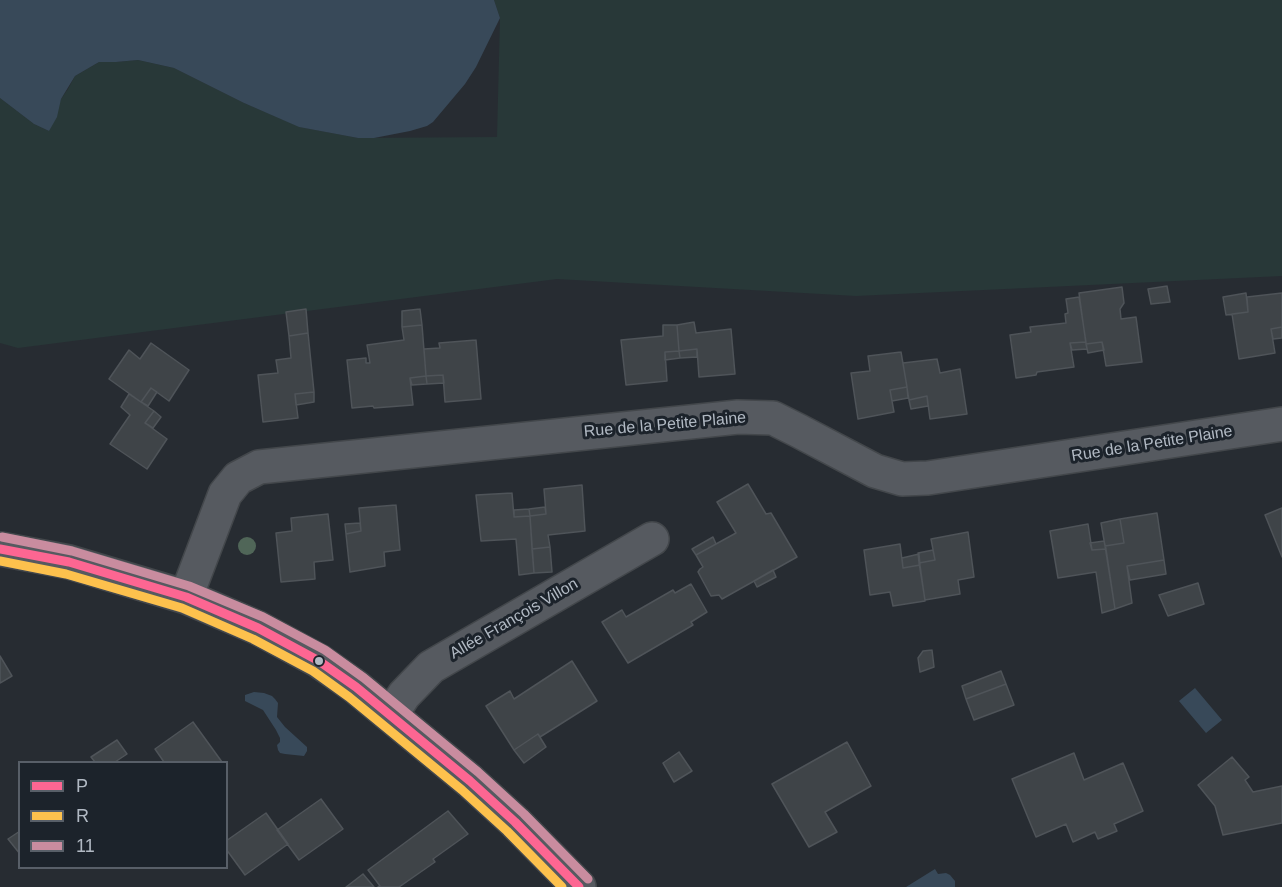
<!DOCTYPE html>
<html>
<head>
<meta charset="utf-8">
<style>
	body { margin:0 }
	#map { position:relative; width:1282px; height:887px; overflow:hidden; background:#272c32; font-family:Helvetica,sans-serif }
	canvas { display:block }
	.legend { position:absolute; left:18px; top:761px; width:210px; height:108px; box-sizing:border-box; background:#1c232b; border:2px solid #585f68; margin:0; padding:8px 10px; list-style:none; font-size:18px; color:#b1b9c3 }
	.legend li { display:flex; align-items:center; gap:12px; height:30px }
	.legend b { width:30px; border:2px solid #585f68 }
</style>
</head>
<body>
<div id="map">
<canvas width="1282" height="887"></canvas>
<ul class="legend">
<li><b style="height:8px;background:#fd6692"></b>P</li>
<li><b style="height:8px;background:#fdc14d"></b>R</li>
<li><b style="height:8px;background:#c98c9f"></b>11</li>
</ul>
</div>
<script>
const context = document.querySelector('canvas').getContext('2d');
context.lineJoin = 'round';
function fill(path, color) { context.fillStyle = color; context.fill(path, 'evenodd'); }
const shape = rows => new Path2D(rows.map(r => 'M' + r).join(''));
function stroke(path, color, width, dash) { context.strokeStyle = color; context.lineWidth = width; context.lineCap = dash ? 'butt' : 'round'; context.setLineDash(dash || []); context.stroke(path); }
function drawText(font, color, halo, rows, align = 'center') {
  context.font = font + ' Helvetica,sans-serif'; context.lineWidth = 6; context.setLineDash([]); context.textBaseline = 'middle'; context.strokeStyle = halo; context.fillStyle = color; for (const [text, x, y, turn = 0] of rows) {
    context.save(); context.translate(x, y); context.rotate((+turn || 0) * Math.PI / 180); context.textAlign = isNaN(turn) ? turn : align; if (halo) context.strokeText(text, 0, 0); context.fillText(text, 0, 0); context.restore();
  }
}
fill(shape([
	[494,0,1282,0,1282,276,856,296,557,279,18,348,0,343,0,98,34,124,49,131,61,99,68,89,75,76,99,62,116,62,138,60,174,68,244,103,300,127,358,138,497,137,500,18]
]), '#283838');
fill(shape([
	[0,0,494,0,500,18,476,67,465,84,433,122,427,126,410,131,374,138,358,138,299,127,244,103,174,68,138,60,116,62,99,62,75,76,61,99,57,117,49,131,34,124,0,98],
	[1195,688,1222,720,1206,733,1179,701],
	[254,692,264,693,272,696,275,699,278,703,277,717,285,727,307,747,307,751,304,756,285,754,280,753,278,750,277,745,280,742,280,738,276,730,263,710,245,701,245,695],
	[935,869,938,874,946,873,950,875,955,881,955,887,906,887]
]), '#384959');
const building = shape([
	[1167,286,1170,302,1151,304,1148,289,1167,286],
	[1122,287,1124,303,1120,309,1121,319,1136,317,1142,362,1106,366,1102,342,1086,344,1079,293,1122,287],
	[1246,293,1248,312,1226,315,1223,297,1246,293],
	[1282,293,1282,327,1271,329,1275,353,1239,359,1232,314,1248,312,1247,297,1282,293],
	[1079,297,1086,342,1070,343,1074,367,1037,372,1036,375,1016,378,1010,335,1031,332,1030,327,1066,323,1065,314,1068,313,1066,299,1079,297],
	[306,309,308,333,289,336,286,312,306,309],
	[420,309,422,325,402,327,402,311,420,309],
	[694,322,696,333,731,329,735,374,699,377,697,349,679,351,677,325,694,322],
	[422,325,426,376,410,378,413,405,374,408,373,406,352,408,347,360,366,358,366,363,370,363,367,345,404,340,402,327,422,325],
	[663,325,677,325,679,351,665,352,667,381,626,385,621,340,663,336,663,325],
	[1282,327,1282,338,1273,339,1271,329,1282,327],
	[308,333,314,392,295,394,298,418,263,422,258,375,278,373,276,360,291,358,289,336,308,333],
	[476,340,481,399,445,402,443,375,426,376,424,349,440,348,439,343,476,340],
	[1086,342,1087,349,1072,350,1070,343,1086,342],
	[1102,342,1104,350,1088,353,1086,344,1102,342],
	[151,343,189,370,169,401,151,388,141,402,109,379,129,350,140,359,151,343],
	[697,349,697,357,680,358,679,351,697,349],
	[679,351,680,358,665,360,665,352,679,351],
	[901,352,907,387,890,390,894,412,858,419,851,373,870,371,868,356,901,352],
	[937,359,940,373,960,369,967,414,930,419,927,396,909,400,903,363,937,359],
	[443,375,444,383,427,384,426,376,443,375],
	[426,376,427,384,412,385,410,378,426,376],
	[907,387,908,398,892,401,890,390,907,387],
	[151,388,157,392,148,406,141,402,151,388],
	[314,392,314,402,296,405,295,394,314,392],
	[129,394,154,411,145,423,167,439,147,469,110,444,130,415,121,407,129,394],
	[927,396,928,406,911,409,909,400,927,396],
	[154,411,161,417,153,428,145,423,154,411],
	[748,484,766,514,771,513,797,557,722,599,719,595,711,596,698,572,700,569,703,567,696,555,736,533,717,502,748,484],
	[582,485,585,531,548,535,550,547,532,549,530,516,546,514,544,489,582,485],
	[512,493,514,517,530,516,534,573,519,575,516,539,481,541,476,495,512,493],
	[396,505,400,550,384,552,385,566,350,572,346,534,361,531,359,508,396,505],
	[545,507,546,514,530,516,529,509,545,507],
	[1282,508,1282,557,1265,515,1282,508],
	[529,509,530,516,514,517,514,510,529,509],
	[1157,513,1164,560,1127,566,1132,603,1115,609,1105,546,1124,543,1120,519,1157,513],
	[328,514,333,560,314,562,315,579,281,582,276,533,292,531,291,518,328,514],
	[1120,519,1124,543,1105,546,1101,523,1120,519],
	[360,523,361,531,346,534,345,524,360,523],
	[1088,524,1092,550,1106,549,1115,609,1102,613,1096,572,1058,578,1050,531,1088,524],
	[968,532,974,577,958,580,960,594,925,600,919,563,935,560,931,539,968,532],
	[713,537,716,544,696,555,692,549,713,537],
	[1104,541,1106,549,1092,550,1090,543,1104,541],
	[900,544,903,568,920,565,925,601,893,606,890,592,870,595,864,550,900,544],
	[550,547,552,572,534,573,532,549,550,547],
	[933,550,935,560,919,563,918,553,933,550],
	[919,554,920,565,903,568,902,558,919,554],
	[1164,560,1166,574,1130,580,1127,566,1164,560],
	[773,570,776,577,757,587,754,581,773,570],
	[1198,583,1204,604,1168,616,1159,595,1198,583],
	[691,584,707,612,691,622,693,625,628,663,602,622,622,610,626,617,673,590,675,593,691,584],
	[932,650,934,667,920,672,918,658,923,651,932,650],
	[0,656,12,676,0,683,0,656],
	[572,661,597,701,540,737,538,734,514,750,486,706,510,691,514,699,572,661],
	[1001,671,1006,684,966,699,962,686,1001,671],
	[1006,684,1014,705,974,720,966,699,1006,684],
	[193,722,222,762,164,762,155,749,193,722],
	[538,734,546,747,524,763,514,750,538,734],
	[117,740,127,754,115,762,95,762,91,757,117,740],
	[847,742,871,786,825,812,837,832,809,847,772,784,847,742],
	[679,752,692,771,674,782,663,763,679,752],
	[1074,753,1084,780,1123,763,1143,811,1114,824,1117,831,1098,839,1095,832,1073,842,1066,824,1036,837,1012,779,1074,753],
	[1232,757,1249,777,1245,780,1253,792,1282,786,1282,823,1223,835,1215,806,1198,785,1232,757],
	[321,799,343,829,299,860,277,830,321,799],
	[448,811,468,834,433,859,435,862,399,887,378,887,380,886,368,870,448,811],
	[266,813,288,844,245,875,226,849,226,841,266,813],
	[20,831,20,854,8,839,20,831],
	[363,874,374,887,346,887,363,874]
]);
fill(building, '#3f4448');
stroke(building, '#4f5459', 1.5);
const minor = shape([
	[0,549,69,562,186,597,258,628,319,661,356,687,470,781,515,822,579,887],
	[186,597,225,494,238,478,259,467,738,417,773,418,799,431,875,471,902,479,928,478,1282,424],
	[391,715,404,695,431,667,652,539]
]);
stroke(minor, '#43474b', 36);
stroke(minor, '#565a60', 33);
stroke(shape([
	[0,549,69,562,186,597,258,628,319,661,356,687,470,781,515,822,579,887]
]), '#fd6692', 9);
stroke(shape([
	[0,561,66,574,182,608,253,639,313,671,349,697,462,790,507,831,562,887]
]), '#fdc14d', 9);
stroke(shape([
	[2,537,72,551,189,586,263,617,325,650,364,678,478,772,524,814,588,879]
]), '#c98c9f', 9);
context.fillStyle = '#506658';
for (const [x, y] of [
	[247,546]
]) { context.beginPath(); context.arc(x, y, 9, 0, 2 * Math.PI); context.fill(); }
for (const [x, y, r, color] of [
	[319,661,5,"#b1b9c3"]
]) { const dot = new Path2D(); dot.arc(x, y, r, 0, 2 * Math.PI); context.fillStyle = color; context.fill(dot); stroke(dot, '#1c232b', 2); }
drawText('16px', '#b1b9c3', '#1c232b', [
	["Rue de la Petite Plaine",665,425,-5],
	["Rue de la Petite Plaine",1152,444,-9],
	["Allée François Villon",514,619,-30]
]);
</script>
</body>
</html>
